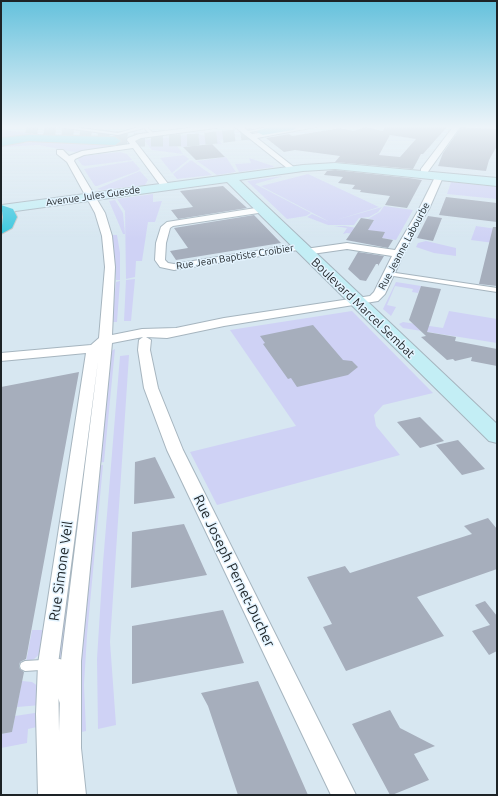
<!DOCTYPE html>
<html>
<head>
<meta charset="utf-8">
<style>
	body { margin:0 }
	#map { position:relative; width:498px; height:796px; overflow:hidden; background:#d7e7f1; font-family:Ubuntu,sans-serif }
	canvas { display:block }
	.frame { position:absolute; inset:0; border:2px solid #1d2326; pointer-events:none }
</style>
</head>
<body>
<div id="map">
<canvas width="498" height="796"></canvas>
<div class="frame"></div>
</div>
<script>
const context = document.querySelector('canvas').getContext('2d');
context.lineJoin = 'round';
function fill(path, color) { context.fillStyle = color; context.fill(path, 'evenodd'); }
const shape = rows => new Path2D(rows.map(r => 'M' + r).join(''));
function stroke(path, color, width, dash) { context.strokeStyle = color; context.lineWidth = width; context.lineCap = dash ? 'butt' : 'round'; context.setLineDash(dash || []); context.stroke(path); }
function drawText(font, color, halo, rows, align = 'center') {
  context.font = font + ' Ubuntu,sans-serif'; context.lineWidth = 3; context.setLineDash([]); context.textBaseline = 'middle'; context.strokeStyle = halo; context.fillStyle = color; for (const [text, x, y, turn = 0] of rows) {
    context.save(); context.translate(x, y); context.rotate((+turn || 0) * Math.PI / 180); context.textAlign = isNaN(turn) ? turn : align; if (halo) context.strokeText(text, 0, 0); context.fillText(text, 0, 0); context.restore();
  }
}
fill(shape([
	[1,130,47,135,1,139],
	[224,131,232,132,236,135,232,139,219,140,222,144,217,144,207,135,210,132],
	[199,134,205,136,214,143,181,147,173,136],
	[171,137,183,154,152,150,144,140],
	[43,141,112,143,114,148,74,152,39,145,1,147,1,145],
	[120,152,127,154,132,160,85,166,82,165,78,160,80,156],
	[184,155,189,159,172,173,160,158],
	[226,157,236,172,217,175,197,161],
	[249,158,273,166,274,167,239,172,235,164,251,163],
	[191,160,212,175,177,179,173,174],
	[133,161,140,169,138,171,97,186,95,186,84,169],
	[140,171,148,180,145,185,102,190,97,189],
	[308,174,379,207,336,220,382,207,378,212,369,217,359,218,354,225,328,225,307,217,312,214,330,222,261,186],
	[283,176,255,184,311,213,306,216,287,219,247,181],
	[451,182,497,187,497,199,447,194],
	[153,194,153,202,162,201,155,222,148,222,142,261,136,261,135,277,126,279,125,211,117,199],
	[115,200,123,213,125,234,123,234,109,201],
	[384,206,413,210,396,240,347,233,343,234,347,228,334,226,345,226,367,230,374,220,368,219,380,212],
	[476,226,497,229,494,243,471,240],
	[112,235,117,235,120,253,120,280,116,280],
	[426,241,456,248,456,256,434,253,416,247,418,243],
	[135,279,131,321,124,321,126,280],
	[120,281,117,322,112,322,116,282],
	[396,282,421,286,418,293,412,292,413,289,395,286,387,305,396,307,391,316,383,309],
	[352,311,433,393,383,405,374,415,376,426,400,455,217,505,190,452,296,426,230,330],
	[449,311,497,319,497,343,403,328,399,324,403,322,443,328],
	[115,349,104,462,97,463,111,351],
	[129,355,110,642,116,725,98,729,97,659,103,563,120,356],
	[103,465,87,635,84,685,86,731,77,733,76,686,97,466],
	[88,468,64,657,56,658,80,469],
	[32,630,47,630,42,652,34,659,26,662],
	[22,681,32,682,38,686,41,705,17,707],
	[41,712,41,726,28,729,27,743,1,748,1,734,12,732,15,716]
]), '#cfd2f5');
fill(shape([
	[366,127,383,131,384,127,447,127,423,154,421,154,413,169,335,162,340,156,295,150,284,152,266,138,289,134,292,136,341,128,353,131],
	[390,135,416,139,400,157,379,155],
	[461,127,497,129,497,146,489,160,486,171,438,166,443,153],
	[212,144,225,157,196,160,183,147],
	[335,170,409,178,422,180,407,208,385,205,390,196,360,192,361,190,352,189,355,185,338,183,343,177,324,175,327,171],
	[223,186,247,208,178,219,171,210,193,207,180,191],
	[446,197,497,203,497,222,439,215],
	[254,215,281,243,176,260,170,251,188,248,174,228],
	[428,216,442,218,433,241,417,238],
	[361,218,374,220,368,230,385,232,382,238,393,240,388,248,346,240],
	[493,227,497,227,497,286,479,284],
	[358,252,384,256,378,266,378,264,376,264,366,281,360,280,348,269],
	[421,286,441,289,427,332,456,337,455,341,497,349,497,366,471,361,472,357,455,361,453,359,447,360,421,337,426,336,409,320],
	[313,325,343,360,352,361,358,367,348,375,297,387,291,378,288,379,263,344,265,343,260,336],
	[79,372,26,659,20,662,19,666,20,669,24,672,12,732,1,734,1,387],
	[420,417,444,441,420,448,397,422],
	[458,440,485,469,462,475,436,445],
	[155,457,175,498,134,504,135,462],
	[488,518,497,529,497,569,417,597,444,636,346,671,323,627,332,624,307,577,345,566,350,573,472,534,464,526],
	[184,524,207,575,131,588,132,532],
	[485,601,497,616,497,651,489,655,472,631,490,625,475,605],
	[223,610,244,663,132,684,132,626],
	[258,681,308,795,238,795,208,706,201,693],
	[390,710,400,728,435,746,414,754,429,780,392,795,390,795,352,724]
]), '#a6aebc');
stroke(shape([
	[115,141,195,140,263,132]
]), '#b2c0c8', 12, [12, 6]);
stroke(shape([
	[26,127,142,140]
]), '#b2c0c8', 12, [12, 6]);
const lane = shape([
	[58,127,72,127,118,133,139,127,147,127,155,135,152,136,144,128,118,135,58,127],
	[269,127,274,128,244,133,242,132,269,127],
	[389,272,497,288,497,292,387,275,386,274,389,272],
	[60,659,64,661,65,664,65,691,69,700,68,703,64,705,60,703,55,691,55,669,25,671,21,669,20,666,21,663,25,661,60,659]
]);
const street = shape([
	[197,127,223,127,141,138,135,141,169,185,169,189,163,189,133,148,84,155,75,159,74,161,105,213,112,236,115,267,112,335,142,329,176,328,224,318,370,296,374,292,392,256,347,249,305,255,300,252,305,249,347,243,395,250,419,209,435,177,439,174,443,177,429,209,413,234,385,294,378,301,224,326,167,338,146,337,151,340,150,350,158,388,183,450,356,795,331,795,167,450,144,388,138,350,139,340,143,337,112,343,81,661,81,748,86,795,38,795,36,714,38,664,86,353,1,361,1,353,91,345,99,338,105,267,102,236,95,213,67,162,57,154,57,150,63,150,69,156,82,151,130,144,127,140,128,138,139,134,197,127],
	[98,361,61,661,59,732,58,664,98,361],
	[235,127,243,127,252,134,297,127,316,127,257,138,295,168,296,170,292,172,235,127],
	[453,127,460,127,427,173,421,173,421,169,453,127],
	[262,207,265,208,265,212,173,226,170,228,166,243,165,260,168,263,174,264,300,244,305,247,304,249,174,270,160,267,155,260,156,243,161,227,167,222,262,207]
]);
const secondary = shape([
	[335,163,497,178,497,186,335,169,303,171,239,180,497,424,497,443,489,441,227,182,1,213,2,205,303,165,335,163]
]);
const primary = shape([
	[270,127,298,127,293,130,263,135,257,132,259,130,270,127],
	[29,135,115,137,121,141,115,145,29,141,1,146,1,138,29,135]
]);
const highway = shape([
	[1,205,13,209,17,217,12,228,1,234,3,217,1,205]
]);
stroke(lane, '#a6b5bf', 2);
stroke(street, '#a6b5bf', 2);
stroke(secondary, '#a6b5bf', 2);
stroke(primary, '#c4c6c7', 2);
stroke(highway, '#c4c6c7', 2);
fill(lane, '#fff');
fill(street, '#fff');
fill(secondary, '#c3eef5');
fill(primary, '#86ddeb');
fill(highway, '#36c6de');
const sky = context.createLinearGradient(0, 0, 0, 239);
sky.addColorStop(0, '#64c1dc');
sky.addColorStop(0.53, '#edf4f9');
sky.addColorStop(1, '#edf4f900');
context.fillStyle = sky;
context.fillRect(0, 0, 498, 239);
drawText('10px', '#1d2326', '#e4f4ff', [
	["Avenue Jules Guesde",93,196,-8],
	["Rue Jeanne Labourbe",404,246,-62],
	["Rue Jean Baptiste Croibier",235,257,-9]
]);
drawText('12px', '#1d2326', '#e4f4ff', [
	["Boulevard Marcel Sembat",363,308,44]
]);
drawText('14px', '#1d2326', '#e4f4ff', [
	["Rue Simone Veil",61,571,-82],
	["Rue Joseph Pernet-Ducher",234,571,64]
]);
</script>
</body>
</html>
